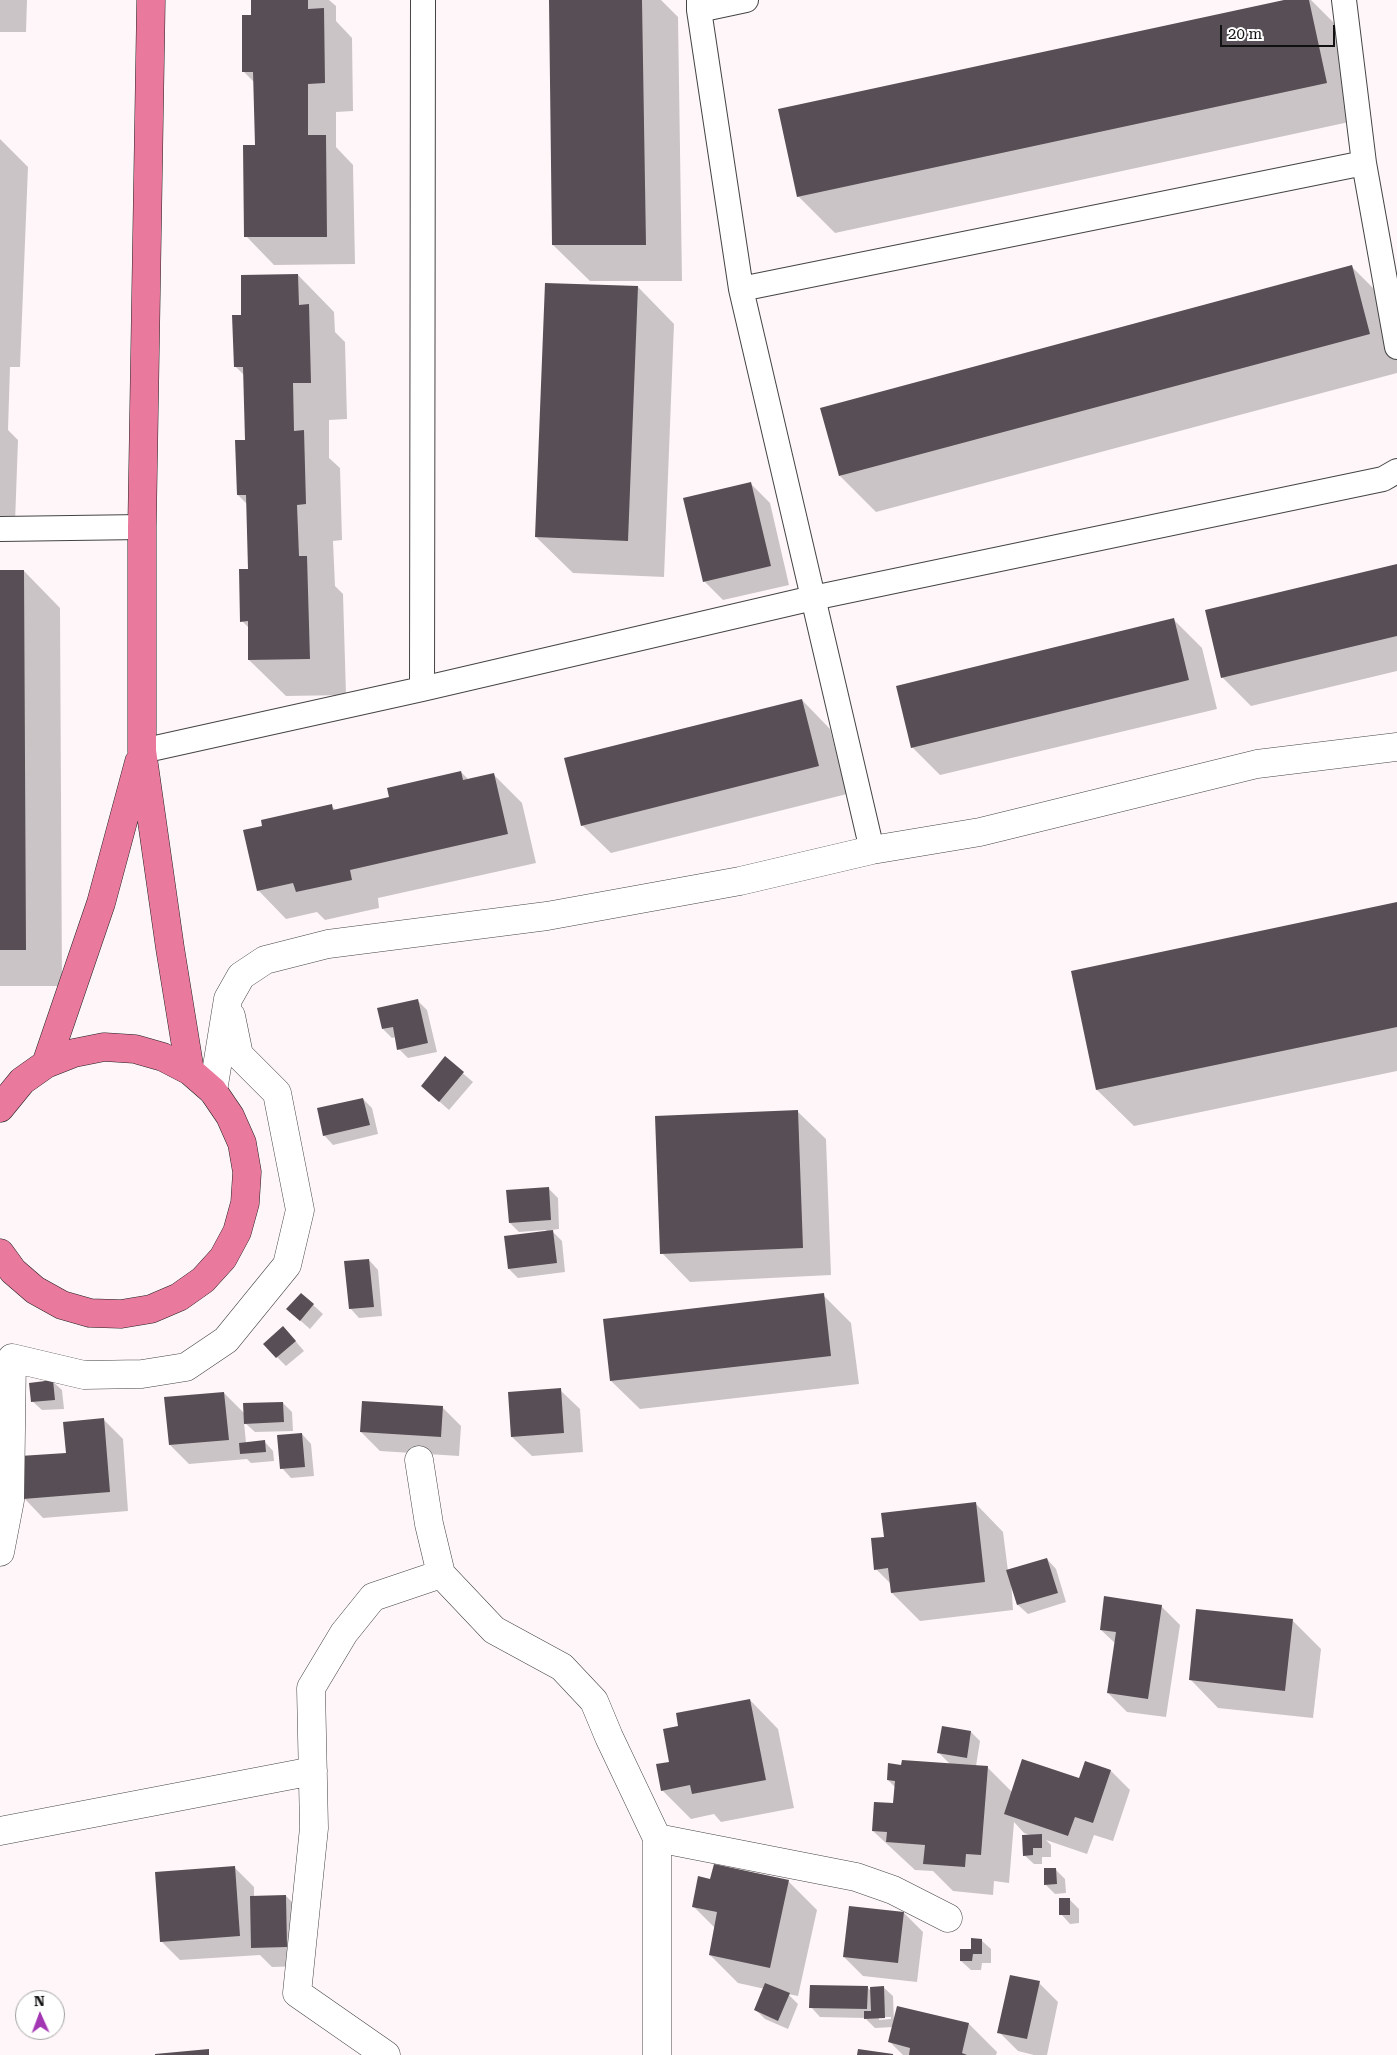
<!DOCTYPE html>
<html>
<head>
<meta charset="utf-8">
<style>
	body { margin:0 }
	#map { position:relative; width:1397px; height:2055px; overflow:hidden; background:#fef6f8; font-family:"Roboto Serif",serif }
	canvas { display:block }
	.north { position:absolute; left:15px; top:1990px; width:50px; height:50px; box-sizing:border-box; background:#fff; border:1px solid #a0a0a0; border-radius:50%; rotate:358deg; font-size:14px; font-weight:700; line-height:20px; text-align:center; color:#111 }
	.north::after { content:''; display:block; margin:auto; width:18px; height:22px; background:#a336b3; clip-path:polygon(50% 0,100% 100%,50% 72%,0 100%) }
	.scale { position:absolute; left:1220px; top:25px; width:115px; height:22px; box-sizing:border-box; border:2px solid #111; border-top:0; padding-left:6px; font-size:15px; line-height:18px; white-space:nowrap; color:#111; -webkit-text-stroke:4px #fff; paint-order:stroke }
</style>
</head>
<body>
<div id="map">
<canvas width="1397" height="2055"></canvas>
<div class="north">N</div>
<div class="scale">20 m</div>
</div>
<script>
const context = document.querySelector('canvas').getContext('2d');
context.lineJoin = 'round';
function fill(path, color) { context.fillStyle = color; context.fill(path, 'evenodd'); }
const shape = rows => new Path2D(rows.map(r => 'M' + r).join(''));
function stroke(path, color, width, dash) { context.strokeStyle = color; context.lineWidth = width; context.lineCap = dash ? 'butt' : 'round'; context.setLineDash(dash || []); context.stroke(path); }
fill(shape([
	[0,0,27,0,26,32,0,32],
	[252,0,329,0,336,6,336,21,352,38,353,111,336,112,336,147,353,165,355,264,274,265,246,236,256,146,255,83,244,72,252,16],
	[550,0,661,0,678,17,682,281,590,281,553,245],
	[1290,0,1311,0,1344,33,1363,119,835,233,798,196],
	[0,139,28,167,20,367,10,367,8,430,18,440,15,523,0,523],
	[1352,267,1388,303,1397,336,1397,373,876,512,840,476],
	[298,275,334,312,335,332,345,342,347,419,329,420,329,458,340,468,342,540,333,541,335,586,343,594,346,695,286,696,249,660,249,628,242,621,250,570,248,505,238,495,246,441,245,376,235,366,243,316],
	[638,287,674,324,664,577,573,573,536,537],
	[751,484,770,503,789,585,723,600,704,581],
	[1397,566,1397,671,1251,706,1222,677],
	[0,571,24,571,60,608,62,986,0,986],
	[1174,620,1202,648,1217,709,940,775,912,747],
	[802,700,830,729,847,794,611,853,582,825],
	[461,772,469,780,493,774,522,803,536,863,378,898,379,908,325,920,317,912,286,919,258,890,331,806,336,810,391,798],
	[1397,904,1397,1071,1134,1126,1097,1090,1072,972],
	[418,1001,427,1010,437,1052,408,1058,399,1049,396,1037,392,1038,383,1029],
	[445,1058,473,1082,449,1110,432,1095],
	[363,1099,372,1108,378,1134,333,1145,324,1135],
	[797,1111,826,1139,831,1275,690,1282,662,1253],
	[548,1188,558,1198,559,1229,551,1230,562,1241,565,1272,518,1278,509,1269,546,1232,546,1230,519,1232,510,1223],
	[369,1260,378,1270,382,1316,359,1318,350,1308],
	[301,1294,323,1314,310,1329,287,1309],
	[823,1295,851,1323,859,1384,640,1409,611,1381,604,1320],
	[292,1337,304,1351,286,1366,277,1357],
	[52,1381,62,1390,64,1409,42,1410,32,1401],
	[560,1390,580,1409,583,1452,532,1456,512,1437],
	[224,1393,245,1414,283,1403,292,1412,293,1431,255,1432,244,1422,246,1443,264,1441,273,1451,274,1461,251,1463,247,1459,189,1464,170,1445],
	[442,1407,461,1426,459,1456,380,1451,361,1432],
	[104,1420,123,1439,128,1511,43,1518,24,1498],
	[302,1434,311,1444,314,1476,291,1478,282,1468],
	[975,1503,1003,1532,1008,1571,1047,1559,1056,1569,1066,1602,1028,1614,1018,1605,1011,1581,1013,1610,920,1621,892,1593,891,1584,876,1569,885,1538],
	[1161,1606,1180,1625,1166,1717,1127,1712,1108,1693,1116,1644,1101,1630],
	[1293,1621,1321,1649,1313,1718,1218,1708,1190,1679],
	[750,1700,778,1729,794,1808,721,1822,714,1814,691,1819,662,1790,680,1727],
	[971,1732,980,1741,976,1766,987,1767,1012,1792,1080,1780,1086,1762,1111,1771,1130,1790,1113,1841,1094,1835,1087,1854,1046,1840,1051,1845,1051,1857,1042,1857,1042,1864,1034,1864,1024,1855,1033,1836,1024,1833,1014,1822,1009,1883,994,1881,993,1895,953,1891,933,1871,915,1870,873,1831,894,1805,895,1787,888,1780,902,1766,950,1764,939,1753],
	[235,1868,254,1887,254,1897,286,1896,305,1915,306,1966,272,1967,260,1955,180,1960,161,1941],
	[1056,1870,1065,1879,1066,1893,1055,1894,1045,1884],
	[711,1881,788,1881,817,1910,798,1996,788,1994,798,2004,788,2029,765,2019,756,2010,765,1989,738,1983,710,1955,715,1928,693,1906],
	[1069,1899,1079,1909,1079,1923,1070,1924,1061,1914],
	[904,1913,923,1932,917,1982,863,1976,844,1957],
	[981,1940,991,1949,991,1963,982,1963,981,1970,971,1970,961,1961],
	[1039,1983,1058,2002,1047,2055,1034,2055,1018,2051,999,2032],
	[867,1987,871,1991,883,1987,893,1996,894,2023,969,2024,997,2052,996,2055,903,2055,890,2042,893,2027,875,2028,865,2018,820,2017,811,2007],
	[879,2017,891,2017,891,2019,879,2020]
]), '#0003');
fill(shape([
	[251,0,308,0,308,9,324,8,325,83,308,84,308,135,326,135,327,237,244,237,243,145,255,145,253,72,242,72,242,15,251,15],
	[549,0,642,0,646,245,552,245],
	[1284,0,1309,0,1327,83,797,197,778,109],
	[1352,265,1370,334,839,476,820,408],
	[298,274,299,305,309,304,311,383,293,383,294,431,304,430,306,504,297,505,299,556,307,556,310,659,248,660,248,621,240,622,239,569,248,569,246,495,237,495,235,440,245,440,243,367,234,367,232,315,241,315,241,275],
	[545,283,638,286,628,541,535,537],
	[751,482,771,566,703,582,683,498],
	[1397,564,1397,636,1221,678,1205,610],
	[0,570,24,570,26,950,0,950],
	[1174,618,1189,680,911,748,896,686],
	[802,699,819,766,581,826,564,758],
	[461,771,463,780,494,773,508,834,350,870,352,880,296,892,293,883,257,891,243,830,262,826,261,820,332,804,333,810,389,797,387,788],
	[1397,902,1397,1027,1096,1090,1071,971],
	[418,999,428,1043,397,1050,393,1027,382,1029,377,1008],
	[445,1056,464,1072,439,1102,421,1086],
	[363,1098,370,1125,323,1136,317,1108],
	[798,1110,803,1248,660,1254,655,1116],
	[549,1187,551,1220,509,1223,506,1190],
	[553,1230,557,1263,508,1269,504,1236],
	[369,1259,374,1307,349,1309,344,1261],
	[301,1293,314,1304,300,1321,286,1309],
	[824,1293,831,1356,610,1381,603,1319],
	[283,1326,296,1341,276,1358,263,1344],
	[53,1380,55,1400,31,1402,29,1383],
	[561,1388,564,1433,511,1437,508,1392],
	[224,1392,229,1440,169,1445,164,1397],
	[362,1401,443,1406,441,1437,360,1432],
	[283,1402,284,1422,244,1424,243,1403],
	[104,1418,110,1492,23,1499,20,1456,66,1453,63,1422],
	[302,1433,305,1467,280,1469,277,1435],
	[265,1440,266,1452,240,1454,239,1443],
	[976,1502,985,1582,891,1593,888,1568,874,1570,871,1538,884,1537,881,1513],
	[1047,1558,1058,1593,1017,1605,1006,1570],
	[1104,1596,1162,1605,1148,1699,1107,1693,1116,1632,1100,1630],
	[1196,1609,1293,1619,1285,1691,1189,1680],
	[750,1699,766,1780,692,1794,690,1785,661,1791,656,1764,669,1762,663,1729,678,1726,676,1713],
	[942,1726,971,1731,967,1758,937,1753],
	[1022,1759,1079,1778,1085,1761,1111,1770,1093,1823,1075,1817,1068,1836,1004,1814],
	[902,1760,988,1766,981,1855,966,1854,965,1867,923,1864,925,1845,886,1842,887,1832,872,1831,874,1802,893,1803,895,1781,887,1780,888,1763,901,1765],
	[1042,1834,1042,1848,1033,1848,1033,1855,1023,1856,1022,1835],
	[714,1864,789,1880,770,1968,709,1955,717,1912,692,1907,698,1876,710,1879],
	[235,1866,240,1936,160,1942,155,1872],
	[1044,1868,1056,1868,1057,1884,1044,1885],
	[286,1895,287,1947,251,1948,250,1896],
	[1059,1898,1070,1898,1070,1915,1059,1915],
	[849,1906,904,1912,898,1963,843,1957],
	[971,1938,982,1939,982,1954,973,1954,972,1961,960,1961,960,1949,971,1949],
	[1010,1975,1040,1981,1027,2039,997,2033],
	[765,1983,790,1993,778,2021,754,2010],
	[810,1985,868,1986,867,2009,809,2008],
	[884,1986,885,2018,864,2019,864,2011,871,2011,870,1987],
	[897,2006,969,2023,962,2053,967,2055,909,2055,910,2048,888,2042],
	[209,2049,209,2055,155,2055,155,2054],
	[858,2049,893,2054,893,2055,857,2055]
]), '#584e55');
const service = shape([
	[699,0,699,10,741,289,872,850],
	[1344,0,1364,163,1397,347],
	[699,10,746,0],
	[741,289,1364,163],
	[0,529,142,527],
	[422,689,423,0],
	[142,751,422,689,813,598,1383,479,1397,471]
]);
const minor = shape([
	[213,1091,228,999,241,976,265,960,328,944,547,916,740,881,872,850,980,832,1257,764,1397,747],
	[419,1460,429,1524,441,1574,494,1630,562,1667,594,1701,609,1737,657,1838,657,2055],
	[0,1552,10,1500,12,1358,84,1375,142,1374,186,1367,226,1340,287,1265,300,1210,277,1093,239,1055,231,1016],
	[0,1831,313,1771],
	[657,1838,856,1877,893,1890,948,1918],
	[386,2055,297,1993,314,1828,311,1688,344,1633,373,1597,441,1574]
]);
const primary = shape([
	[151,0,142,527,142,751,170,948,190,1071],
	[46,1064,101,903,139,762],
	[0,1108,22,1081,46,1064,74,1053,104,1047,135,1049,163,1057,190,1071,213,1091,230,1116,242,1143,247,1172,245,1203,237,1232,223,1258,203,1280,179,1297,151,1309,121,1314,90,1313,62,1305,35,1290,13,1271,0,1253]
]);
stroke(service, '#444', 26);
stroke(minor, '#444', 29);
stroke(primary, '#222', 29);
stroke(service, '#fff', 24);
stroke(minor, '#fff', 28);
stroke(primary, '#ea799e', 28);
</script>
</body>
</html>
